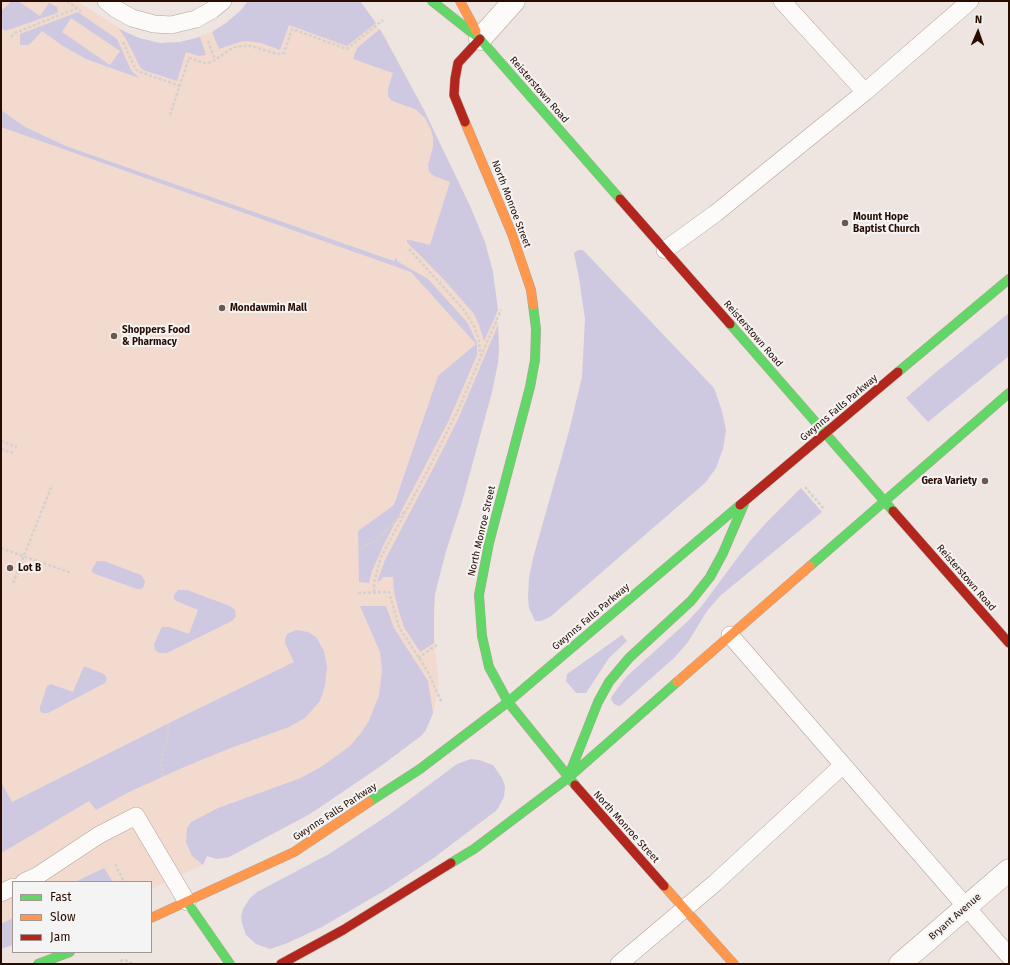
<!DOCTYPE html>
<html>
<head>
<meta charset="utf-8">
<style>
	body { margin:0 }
	#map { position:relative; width:1010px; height:965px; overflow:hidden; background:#eee5e0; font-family:"Fira Sans",sans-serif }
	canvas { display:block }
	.frame { position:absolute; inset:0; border:2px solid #280c00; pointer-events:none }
	.legend { position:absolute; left:12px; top:881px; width:140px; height:72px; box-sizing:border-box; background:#f4f4f4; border:1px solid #a29792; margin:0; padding:5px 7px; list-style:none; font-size:12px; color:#280c00 }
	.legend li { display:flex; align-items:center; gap:8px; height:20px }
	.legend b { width:20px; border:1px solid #a29792 }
	.north { position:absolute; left:958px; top:12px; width:40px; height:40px; -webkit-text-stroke:3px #f4f4f4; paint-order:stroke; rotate:2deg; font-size:11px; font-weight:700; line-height:16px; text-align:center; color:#280c00 }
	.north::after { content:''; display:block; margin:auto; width:14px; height:18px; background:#280c00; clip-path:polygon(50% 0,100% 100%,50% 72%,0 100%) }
</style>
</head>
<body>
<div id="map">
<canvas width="1010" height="965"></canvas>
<div class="frame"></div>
<ul class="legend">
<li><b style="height:5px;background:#63d668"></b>Fast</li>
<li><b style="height:5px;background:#ff974d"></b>Slow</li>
<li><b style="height:5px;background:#b3261e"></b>Jam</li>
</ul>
<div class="north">N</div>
</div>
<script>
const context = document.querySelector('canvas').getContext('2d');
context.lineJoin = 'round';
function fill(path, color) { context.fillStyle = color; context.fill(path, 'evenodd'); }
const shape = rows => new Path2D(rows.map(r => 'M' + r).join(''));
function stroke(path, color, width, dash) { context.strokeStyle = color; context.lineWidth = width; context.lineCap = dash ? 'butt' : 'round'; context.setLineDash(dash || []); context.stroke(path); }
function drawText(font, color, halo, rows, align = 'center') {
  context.font = font + ' "Fira Sans",sans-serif'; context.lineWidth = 4; context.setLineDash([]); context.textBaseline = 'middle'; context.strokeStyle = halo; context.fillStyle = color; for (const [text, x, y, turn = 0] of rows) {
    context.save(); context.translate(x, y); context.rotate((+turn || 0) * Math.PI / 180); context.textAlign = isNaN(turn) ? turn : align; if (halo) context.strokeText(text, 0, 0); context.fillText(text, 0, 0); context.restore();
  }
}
fill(shape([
	[1,1,77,1,129,34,139,38,160,43,180,42,192,39,212,32,226,23,241,10,248,1,360,1,386,39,424,110,470,206,485,242,493,272,499,334,498,363,492,392,462,502,446,551,435,594,434,628,435,651,439,681,437,696,433,713,426,730,421,736,378,768,310,814,229,857,217,859,207,856,203,865,151,889,151,882,13,882,13,945,1,949]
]), '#f2dbce');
fill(shape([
	[9,1,18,1,40,16,49,3,57,7,58,11,57,13,5,31,1,27,1,11,10,3],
	[248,1,360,1,376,23,347,46,289,25,280,50,261,43,246,41,240,42,219,49,212,32,226,23,241,10],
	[78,12,117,39,131,70,139,78,86,59,63,46,42,31,31,43,28,45,20,45,20,34],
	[71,18,120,51,110,65,62,32],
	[119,29,139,38,160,43,180,42,200,37,206,55,199,56,186,52,177,81,143,70,140,67,126,39],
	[380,29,424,110,470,206,485,242,493,272,498,310,484,341,479,325,474,314,447,283,418,253,411,247,407,242,407,240,409,240,414,241,430,245,450,182,434,176,429,172,428,165,433,147,433,137,431,130,425,118,415,109,392,101,388,96,388,89,393,73,353,59,357,48],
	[1,110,25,127,66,146,368,252,394,261,396,257,397,261,400,263,428,279,467,322,477,343,477,355,448,422,384,544,372,571,369,583,359,582,358,531,394,505,438,376,476,344,411,272,1,127],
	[578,250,583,250,714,388,722,411,726,430,723,449,716,468,705,483,550,617,541,621,535,621,529,608,528,598,529,578,533,558,569,431,582,377,585,319,579,278,574,253],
	[1009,313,1009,356,928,422,906,398,935,373],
	[498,325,499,349,498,363,492,392,462,502,446,551,435,594,434,609,434,643,420,652,404,627,399,612,394,592,393,577,383,577,381,580,377,582,385,560,435,465,459,417],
	[801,488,822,512,720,596,707,611,688,642,675,657,621,705,619,706,614,704,611,699,612,696,626,677,687,622,701,607,750,541,766,523],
	[97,561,104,561,141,575,145,581,144,586,141,589,137,589,95,574,92,572,92,569],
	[178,590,187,590,230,606,235,610,236,616,232,621,167,653,159,653,155,650,154,644,162,627,169,627,189,634,198,610,176,601,174,599,174,595],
	[360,606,386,606,394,628,428,681,433,713,426,730,421,736,378,768,310,814,229,857,217,859,207,856,203,865,192,856,186,842,187,828,191,822,218,808,301,778,324,765,350,746,361,733,369,721,379,695,382,670,380,652],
	[296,630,308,632,316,637,324,651,327,667,325,686,320,701,305,718,289,727,228,749,182,768,129,792,96,810,89,801,15,845,1,853,1,782,12,802,177,719,294,662,285,643,285,639,287,634],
	[622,635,627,641,609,658,586,693,576,693,566,681,567,674],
	[84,666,104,674,107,678,105,683,48,713,43,713,40,711,40,707,47,686,51,684,73,692],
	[471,759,479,760,493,765,502,778,505,786,504,797,497,810,435,857,384,891,320,928,285,944,270,949,256,944,246,935,242,923,241,916,243,909,250,898,257,892,329,854,390,814,457,764],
	[104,868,113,882,75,882],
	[13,918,13,945,1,949,1,924]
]), '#cec8e1');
const lane = shape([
	[106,1,116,9,132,18,154,24,171,25,196,19,212,10,223,1],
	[782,1,865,92],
	[665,250,716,213,865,92,970,1],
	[730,635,1009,956],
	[24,882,37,876,99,835,136,816,187,902],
	[1,893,13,887],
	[619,964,715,883,842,766]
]);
const street = shape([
	[480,39,514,1],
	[900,964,1009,870]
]);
const fast = shape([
	[432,1,480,39,620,199],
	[533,305,536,329,535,360,530,387,489,543,479,595,482,636,489,667,508,702,575,785],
	[730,324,893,511],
	[898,372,1009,279],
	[810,566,1009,393],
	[569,775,598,702,609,682,629,658,691,601,710,577,723,553,744,504],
	[369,802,420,769,508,702,740,505],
	[451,863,474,849,568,778,677,682],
	[187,902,230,964],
	[38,964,70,952]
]);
const slow = shape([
	[460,1,476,31],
	[465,122,512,234,531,290,533,305],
	[677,682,810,566],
	[664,886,734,964],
	[151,918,294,852,369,802]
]);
const jam = shape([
	[465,122,454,95,455,79,458,63,480,39],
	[620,199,730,324],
	[740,505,898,372],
	[893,511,1009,643],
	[575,785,664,886],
	[281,964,343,930,451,863]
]);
stroke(lane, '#b5a299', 18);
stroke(street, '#b5a299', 23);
stroke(fast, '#b5a299', 10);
stroke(slow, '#b5a299', 10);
stroke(jam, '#b5a299', 10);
stroke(shape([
	[67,1,81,11],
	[11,37,15,33,77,8],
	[208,41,215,60],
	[123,42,136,70,140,72,180,86],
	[170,115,189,58,204,63,212,62,228,51,235,47,244,46,251,46,274,53,282,54,284,53,292,29,347,49,383,20],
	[409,249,463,309,474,326,479,340,480,355],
	[1,441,17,447],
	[1,449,14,453],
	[805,487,824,509],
	[1,548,71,573],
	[360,548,375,542,405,511],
	[13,583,52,485],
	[374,592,374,582,381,557,428,470,460,406,481,356,501,310],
	[358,593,389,592,399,627,428,672,442,703],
	[418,658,438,644],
	[163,776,161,761,168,736,168,724],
	[115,864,124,882],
	[120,961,125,960,133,964]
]), '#d4d1ce', 2.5, [3, 2]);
stroke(lane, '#fcfbfa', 17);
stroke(street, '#fcfbfa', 22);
stroke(fast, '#63d668', 9);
stroke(slow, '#ff974d', 9);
stroke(jam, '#b3261e', 9);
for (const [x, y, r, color] of [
	[845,223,4,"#6d584e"],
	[222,308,4,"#6d584e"],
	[114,336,4,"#6d584e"],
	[985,481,4,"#6d584e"],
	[10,568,4,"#6d584e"]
]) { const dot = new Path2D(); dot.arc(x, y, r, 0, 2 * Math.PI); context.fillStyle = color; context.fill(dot); stroke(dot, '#f4f4f4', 1.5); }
drawText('10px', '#280c00', '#f4f4f4', [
	["Reisterstown Road",539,90,49],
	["North Monroe Street",511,204,69],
	["Reisterstown Road",753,334,49],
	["Gwynns Falls Parkway",839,408,-40],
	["North Monroe Street",482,531,-77],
	["Reisterstown Road",966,578,49],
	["Gwynns Falls Parkway",591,617,-40],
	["Gwynns Falls Parkway",335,812,-33],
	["North Monroe Street",626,827,48],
	["Bryant Avenue",955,917,-41]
]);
drawText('bold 10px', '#280c00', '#f4f4f4', [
	["Mount Hope",853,217],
	["Baptist Church",853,229],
	["Mondawmin Mall",230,308],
	["Shoppers Food",122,330],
	["& Pharmacy",122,342],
	["Gera Variety",977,481,"right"],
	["Lot B",18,568]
], 'left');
</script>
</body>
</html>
